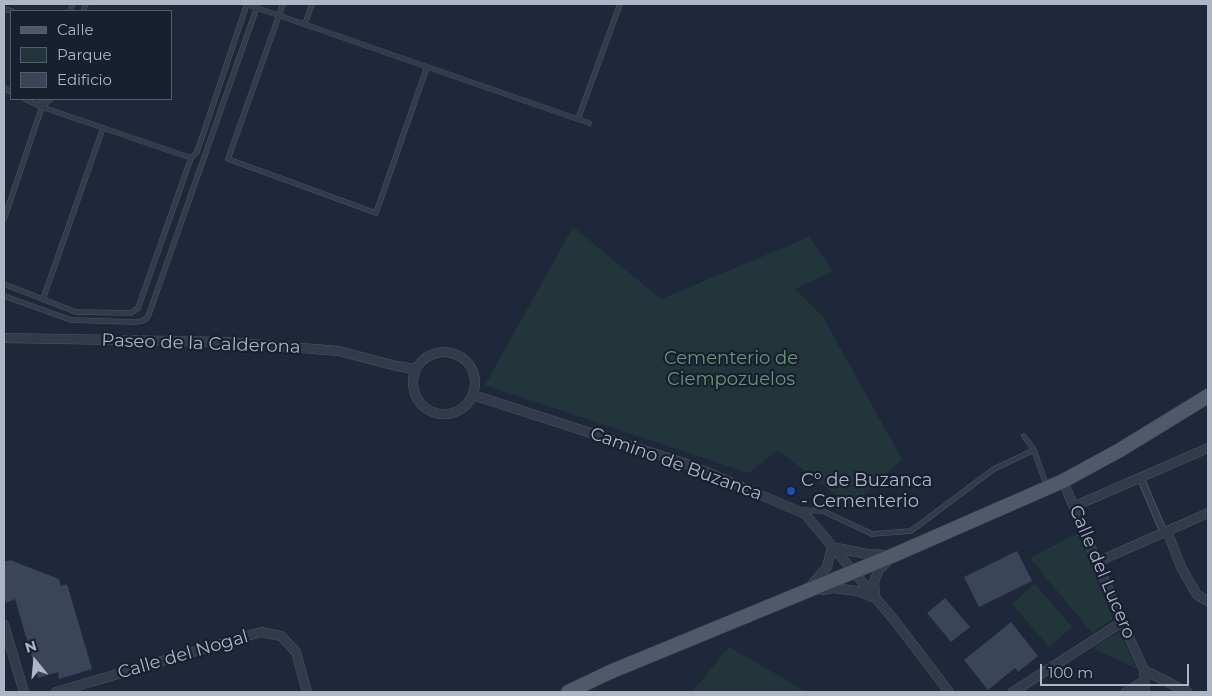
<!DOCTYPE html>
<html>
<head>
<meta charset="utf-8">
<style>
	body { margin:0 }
	#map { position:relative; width:1212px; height:696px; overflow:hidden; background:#1f283a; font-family:Montserrat,sans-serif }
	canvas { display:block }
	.frame { position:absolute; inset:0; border:5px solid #adb5c7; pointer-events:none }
	.legend { position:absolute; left:10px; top:10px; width:162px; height:90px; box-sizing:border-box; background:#181f2e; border:1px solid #545b6b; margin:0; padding:6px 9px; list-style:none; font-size:15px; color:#adb5c7 }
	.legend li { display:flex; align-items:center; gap:10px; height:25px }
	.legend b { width:25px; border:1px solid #545b6b }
	.north { position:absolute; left:10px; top:636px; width:50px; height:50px; -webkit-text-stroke:4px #181f2e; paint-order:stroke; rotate:343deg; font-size:14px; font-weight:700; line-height:20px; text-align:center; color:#adb5c7 }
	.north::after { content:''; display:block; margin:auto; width:18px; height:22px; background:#adb5c7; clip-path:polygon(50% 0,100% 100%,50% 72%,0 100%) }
	.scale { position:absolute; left:1040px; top:664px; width:149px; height:22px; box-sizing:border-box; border:2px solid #adb5c7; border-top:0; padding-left:6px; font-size:15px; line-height:18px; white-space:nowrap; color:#adb5c7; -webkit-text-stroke:4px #181f2e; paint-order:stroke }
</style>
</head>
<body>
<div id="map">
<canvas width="1212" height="696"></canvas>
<div class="frame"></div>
<ul class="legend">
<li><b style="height:6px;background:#50596a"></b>Calle</li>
<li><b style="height:14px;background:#21353b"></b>Parque</li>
<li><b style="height:14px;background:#3b455a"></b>Edificio</li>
</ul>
<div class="north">N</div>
<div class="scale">100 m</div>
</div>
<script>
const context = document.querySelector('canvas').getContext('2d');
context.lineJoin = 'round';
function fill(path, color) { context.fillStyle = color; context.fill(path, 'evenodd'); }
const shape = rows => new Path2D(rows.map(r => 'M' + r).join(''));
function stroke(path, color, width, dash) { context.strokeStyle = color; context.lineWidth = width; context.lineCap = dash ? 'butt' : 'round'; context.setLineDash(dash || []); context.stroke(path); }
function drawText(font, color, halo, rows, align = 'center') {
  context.font = font + ' Montserrat,sans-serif'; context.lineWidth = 4.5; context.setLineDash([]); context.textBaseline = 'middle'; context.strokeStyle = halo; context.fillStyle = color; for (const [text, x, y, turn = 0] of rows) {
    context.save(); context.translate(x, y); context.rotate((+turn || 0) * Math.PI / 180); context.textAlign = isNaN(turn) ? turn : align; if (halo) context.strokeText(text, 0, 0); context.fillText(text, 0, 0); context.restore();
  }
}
fill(shape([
	[573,227,661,299,809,237,833,271,795,289,823,317,902,459,851,507,778,450,749,473,485,385],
	[1078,533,1113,619,1092,633,1030,558],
	[1035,584,1072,627,1049,647,1012,604],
	[1119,632,1137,669,1093,648],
	[729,647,790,682,805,692,692,692]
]), '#21353b');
fill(shape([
	[1017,551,1032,581,979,607,964,577],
	[10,560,59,579,61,586,67,584,92,669,59,679,58,672,38,678,15,599,6,603,4,596,4,562],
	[945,598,970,627,951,642,927,613],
	[1011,622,1038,656,1018,672,1015,668,988,690,964,660]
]), '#3b455a');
const service = shape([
	[246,4,589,123],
	[283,4,228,159,376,213,427,67],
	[4,9,12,11],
	[70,11,73,4],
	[83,11,86,4],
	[305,24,312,4],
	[4,88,11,92],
	[25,99,42,107],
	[41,99,42,107],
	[42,107,51,99],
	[578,119,620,4],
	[191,158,197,152,247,4],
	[4,219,42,107,191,158,138,308,131,313,76,312,4,284],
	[4,296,71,320,134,322,142,321,146,319,149,314,257,7],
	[43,299,103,128],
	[1024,436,1034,450,1047,487],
	[802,510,823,511,872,534,911,531,994,469,1034,450]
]);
const pedestrian = shape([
	[1141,479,1164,533]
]);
const minor = shape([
	[4,338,228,342,339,351,396,366,416,369],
	'413 383a31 31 0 1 1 62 0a31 31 0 1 1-62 0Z',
	[473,395,693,466,805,514,895,621,949,692],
	[1063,481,1122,622,1144,670,1145,692],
	[1075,506,1208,448],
	[1167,531,1181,567,1197,595,1208,601],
	[1097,562,1208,513],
	[808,589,827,567,832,547,867,554,887,555],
	[822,590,833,588,858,591,873,597],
	[875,598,874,582,879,569,888,561],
	[4,625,24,692],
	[1144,670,1187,692],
	[56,692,261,632,281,636,296,652,307,692],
	[1013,692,1122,622],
	[1126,692,1144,681]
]);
const primary = shape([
	[568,692,610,672,894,555,1063,481,1120,450,1208,396]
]);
stroke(service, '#4d5565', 5.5);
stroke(pedestrian, '#4d5565', 8);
stroke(minor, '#4d5565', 10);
stroke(primary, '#3c4354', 15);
stroke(service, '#333a4a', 4.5);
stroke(pedestrian, '#333a4a', 6);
stroke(minor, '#333a4a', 9);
stroke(primary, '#50596a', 14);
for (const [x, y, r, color] of [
	[791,491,5,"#1a4fb4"]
]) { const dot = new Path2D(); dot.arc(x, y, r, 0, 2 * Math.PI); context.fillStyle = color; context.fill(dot); stroke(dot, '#181f2e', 2); }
drawText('18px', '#adb5c7', '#181f2e', [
	["Paseo de la Calderona",201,344,2],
	["Camino de Buzanca",676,464,20],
	["Calle del Lucero",1102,572,67],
	["Calle del Nogal",183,655,-16]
]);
drawText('18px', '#639974', '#181f2e', [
	["Cementerio de",731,359],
	["Ciempozuelos",731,380]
]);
drawText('18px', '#adb5c7', '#181f2e', [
	["Cº de Buzanca",801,481],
	["- Cementerio",801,502]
], 'left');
</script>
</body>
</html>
